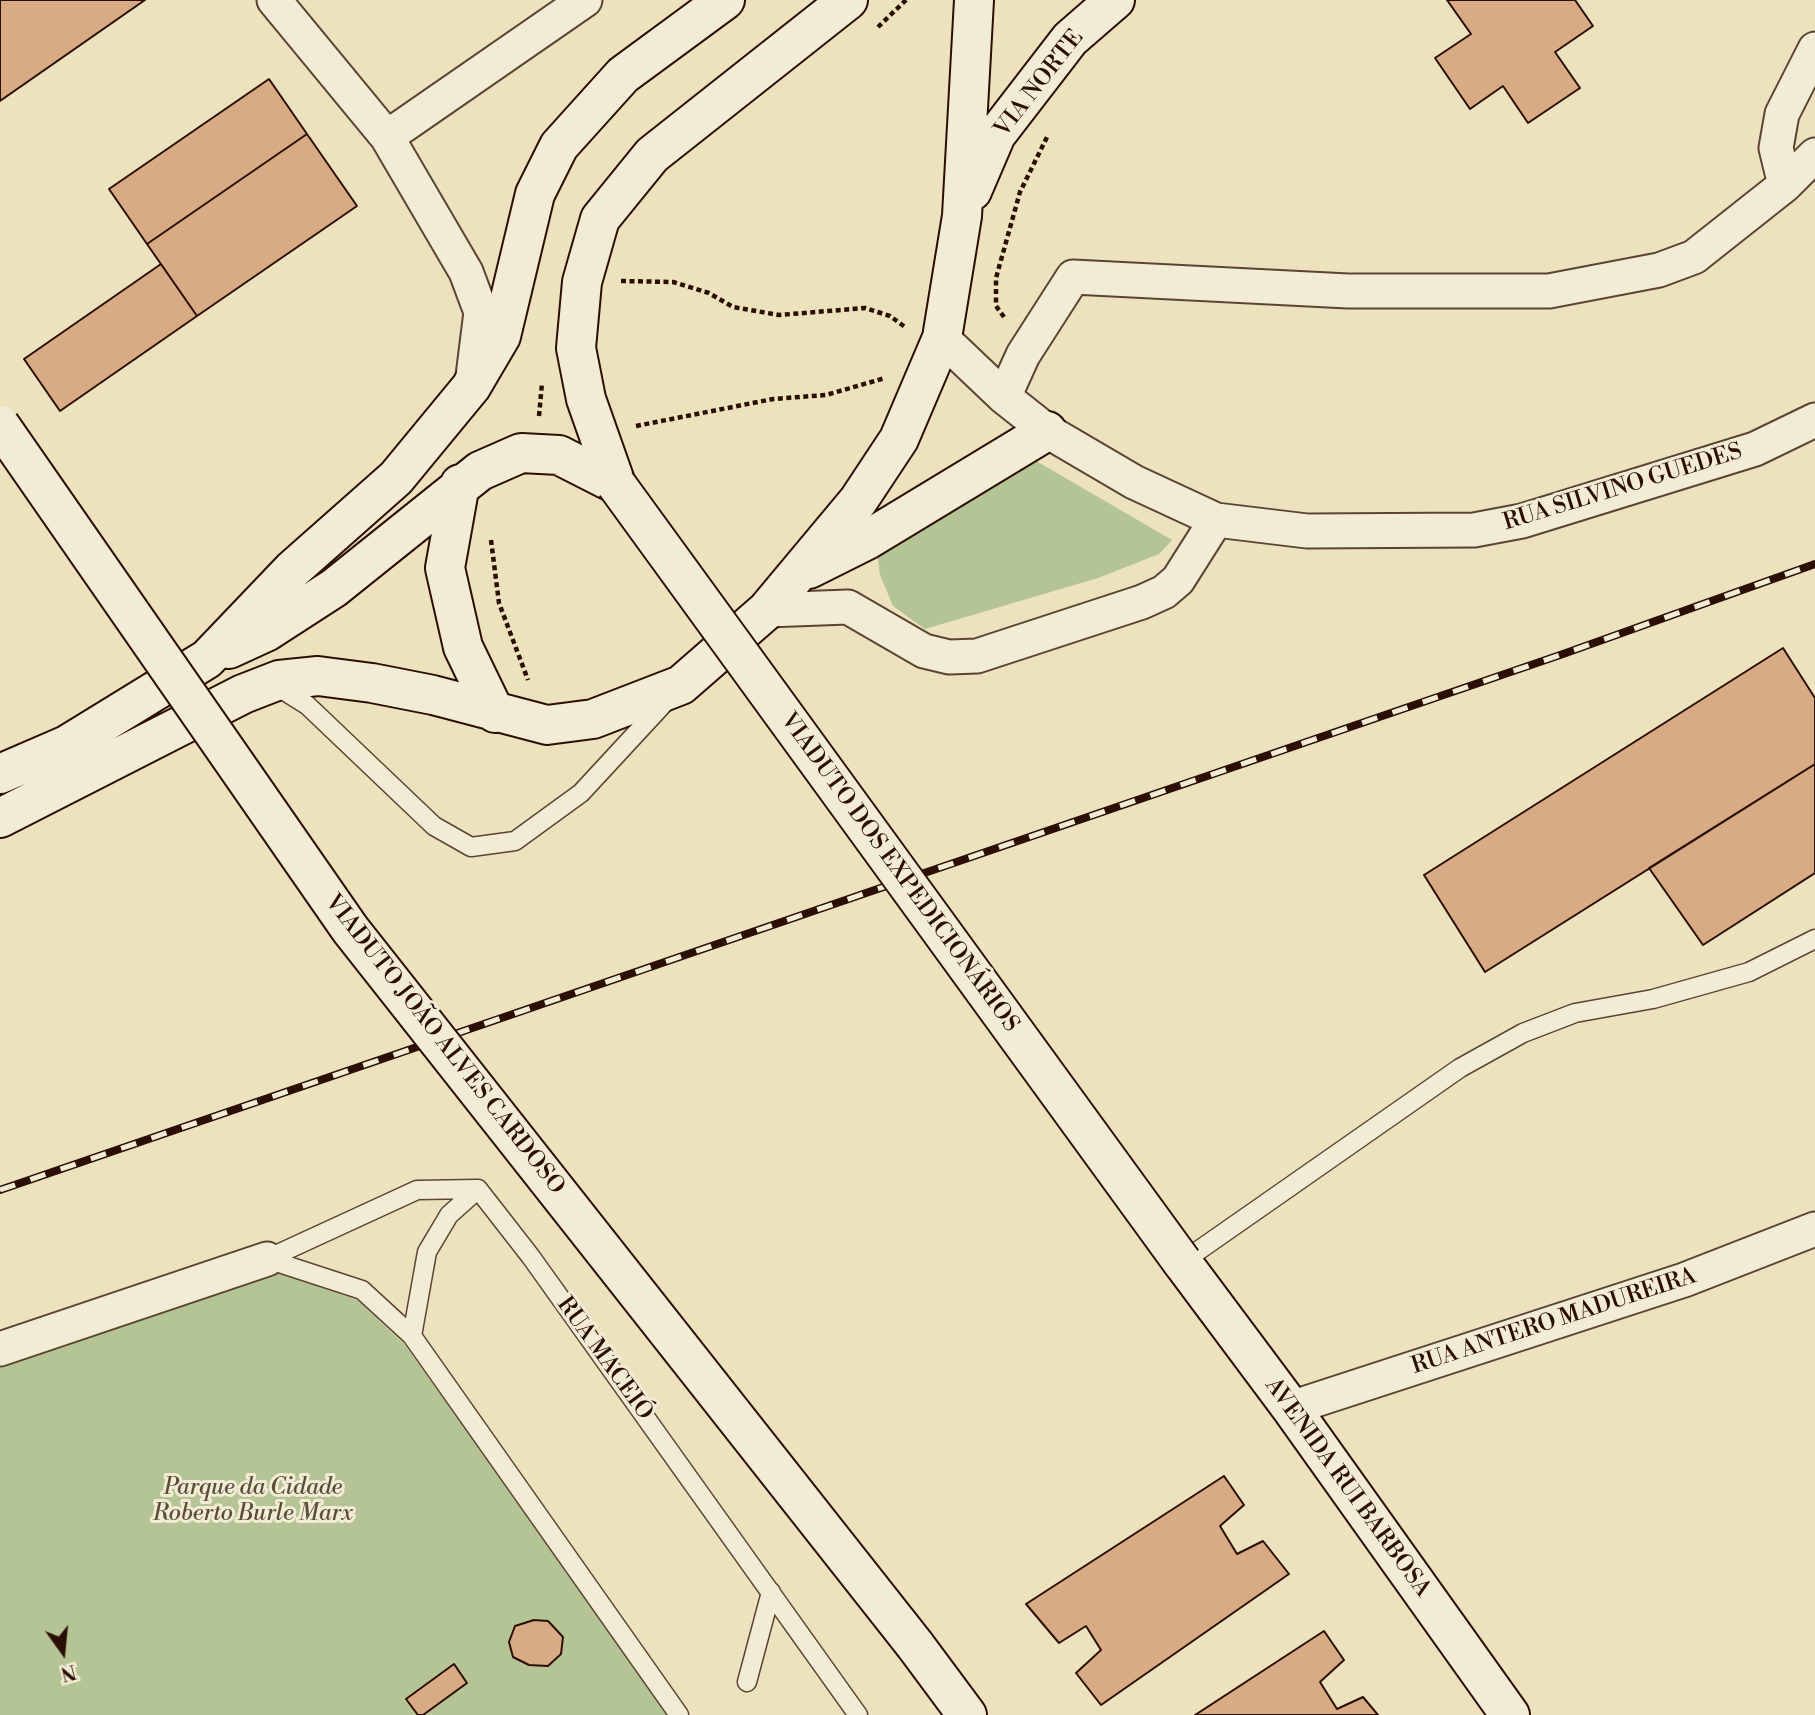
<!DOCTYPE html>
<html>
<head>
<meta charset="utf-8">
<style>
	body { margin:0 }
	#map { position:relative; width:1815px; height:1715px; overflow:hidden; background:#ece2be; font-family:"Libre Bodoni",serif }
	canvas { display:block }
	.north { position:absolute; left:28px; top:1617px; width:70px; height:70px; -webkit-text-stroke:5px #f3ecd5; paint-order:stroke; rotate:165deg; font-size:19px; font-weight:700; line-height:28px; text-align:center; color:#2b0f05 }
	.north::after { content:''; display:block; margin:auto; width:24px; height:32px; background:#2b0f05; clip-path:polygon(50% 0,100% 100%,50% 72%,0 100%) }
</style>
</head>
<body>
<div id="map">
<canvas width="1815" height="1715"></canvas>
<div class="north">N</div>
</div>
<script>
const context = document.querySelector('canvas').getContext('2d');
context.lineJoin = 'round';
function fill(path, color) { context.fillStyle = color; context.fill(path, 'evenodd'); }
const shape = rows => new Path2D(rows.map(r => 'M' + r).join(''));
function stroke(path, color, width, dash) { context.strokeStyle = color; context.lineWidth = width; context.lineCap = dash ? 'butt' : 'round'; context.setLineDash(dash || []); context.stroke(path); }
function drawText(font, color, halo, rows, align = 'center') {
  context.font = font + ' "Libre Bodoni",serif'; context.lineWidth = 6; context.setLineDash([]); context.textBaseline = 'middle'; context.strokeStyle = halo; context.fillStyle = color; for (const [text, x, y, turn = 0] of rows) {
    context.save(); context.translate(x, y); context.rotate((+turn || 0) * Math.PI / 180); context.textAlign = isNaN(turn) ? turn : align; if (halo) context.strokeText(text, 0, 0); context.fillText(text, 0, 0); context.restore();
  }
}
fill(shape([
	[1031,458,1172,540,1159,554,1098,578,925,629,893,606,880,575,877,549],
	[268,1269,357,1300,405,1345,670,1715,0,1715,0,1360]
]), '#b4c494');
const building = shape([
	[0,0,145,0,0,101,0,0],
	[1447,0,1575,0,1593,26,1555,52,1580,88,1528,123,1503,86,1470,109,1435,58,1471,34,1447,0],
	[269,79,307,134,147,244,109,189,269,79],
	[307,134,357,206,197,316,147,244,307,134],
	[161,264,197,316,60,411,24,359,161,264],
	[1783,648,1815,698,1815,764,1485,972,1424,875,1783,648],
	[1815,764,1815,873,1703,945,1649,868,1815,764],
	[1224,1476,1244,1505,1220,1526,1237,1554,1263,1541,1289,1574,1101,1705,1076,1673,1101,1650,1086,1626,1059,1643,1026,1604,1224,1476],
	[534,1620,548,1621,563,1637,561,1654,548,1666,529,1665,513,1657,509,1642,515,1626,534,1620],
	[1324,1631,1344,1660,1320,1682,1337,1709,1363,1697,1378,1715,1195,1715,1324,1631],
	[454,1664,467,1683,423,1715,418,1715,406,1699,454,1664]
]);
fill(building, '#d8ab85');
stroke(building, '#2b0f05', 2);
const lane = shape([
	[274,691,283,690,307,705,434,826,471,847,515,841,581,793,667,700],
	[267,1259,417,1190,478,1189,531,1257,858,1715],
	[267,1259,362,1290,412,1336,679,1715],
	[1182,1262,1460,1068,1523,1033,1575,1013,1653,999,1749,972,1815,939],
	[412,1336,427,1252,449,1215,478,1189],
	[747,1682,771,1592]
]);
const street = shape([
	[274,0,387,137,466,272,481,312,472,384],
	[387,137,585,0],
	[1785,185,1815,155],
	[942,338,1004,397,1047,431,1134,482,1216,520,1307,531,1474,530,1522,521,1755,449,1815,420],
	[1004,397,1023,355,1073,277,1348,291,1549,291,1659,270,1694,257,1785,185,1776,148,1782,114,1815,49],
	[767,610,848,607,924,651,949,657,977,656,1142,602,1164,592,1178,580,1216,520],
	[0,1349,267,1259],
	[1291,1408,1684,1280,1815,1229]
]);
const secondary = shape([
	[972,191,996,135,1070,39,1115,0],
	[460,484,445,568,463,647,495,713],
	[616,484,586,399,576,348,582,282,600,219,652,155,848,0],
	[809,569,867,540,1047,431],
	[229,649,266,632,334,588,480,471,521,453,559,455,616,484],
	[0,774,67,745,207,659,292,570,396,478,471,387,501,336,535,194,559,146,623,75,725,0],
	[0,818,243,694,279,680,318,676,372,683,433,695,547,725,593,719,681,685,767,610,858,501,899,439,942,338,962,216,974,0],
	[1182,1262,1291,1408,1510,1715],
	[915,1645,967,1715]
]);
stroke(lane, '#5b4433', 21);
stroke(street, '#5b4433', 37);
stroke(secondary, '#2b0f05', 42);
stroke(shape([
	[878,27,906,0],
	[621,281,673,282,709,293,733,307,779,315,865,308,890,316,905,327],
	[1004,317,996,306,996,278,1020,192,1048,135],
	[539,416,542,383],
	[636,426,773,399,826,395,885,378],
	[491,540,499,603,528,680]
]), '#2b0f05', 4.5, [5, 3.5]);
stroke(lane, '#f3ecd5', 18);
stroke(street, '#f3ecd5', 33);
stroke(secondary, '#f3ecd5', 38);
const rail = shape([
	[0,1190,1563,654,1815,564]
]);
stroke(rail, '#2b0f05', 8);
stroke(rail, '#f3ecd5', 5, [16]);
const secondaryBridge = shape([
	[0,425,350,929,915,1645],
	[616,484,1182,1262]
]);
stroke(secondaryBridge, '#2b0f05', 42, []);
stroke(secondaryBridge, '#f3ecd5', 38);
drawText('23px', '#2b0f05', '#f3ecd5', [
	["VIA NORTE",1040,84,-52],
	["RUA SILVINO GUEDES",1623,488,-17],
	["VIADUTO DOS EXPEDICIONÁRIOS",899,873,54],
	["VIADUTO JOÃO ALVES CARDOSO",444,1045,52],
	["RUA ANTERO MADUREIRA",1554,1322,-18],
	["RUA MACEIÓ",604,1359,54],
	["AVENIDA RUI BARBOSA",1347,1488,54]
]);
drawText('italic 23px', '#5b4e37', '#f3ecd5', [
	["Parque da Cidade",253,1488],
	["Roberto Burle Marx",253,1514]
]);
</script>
</body>
</html>
